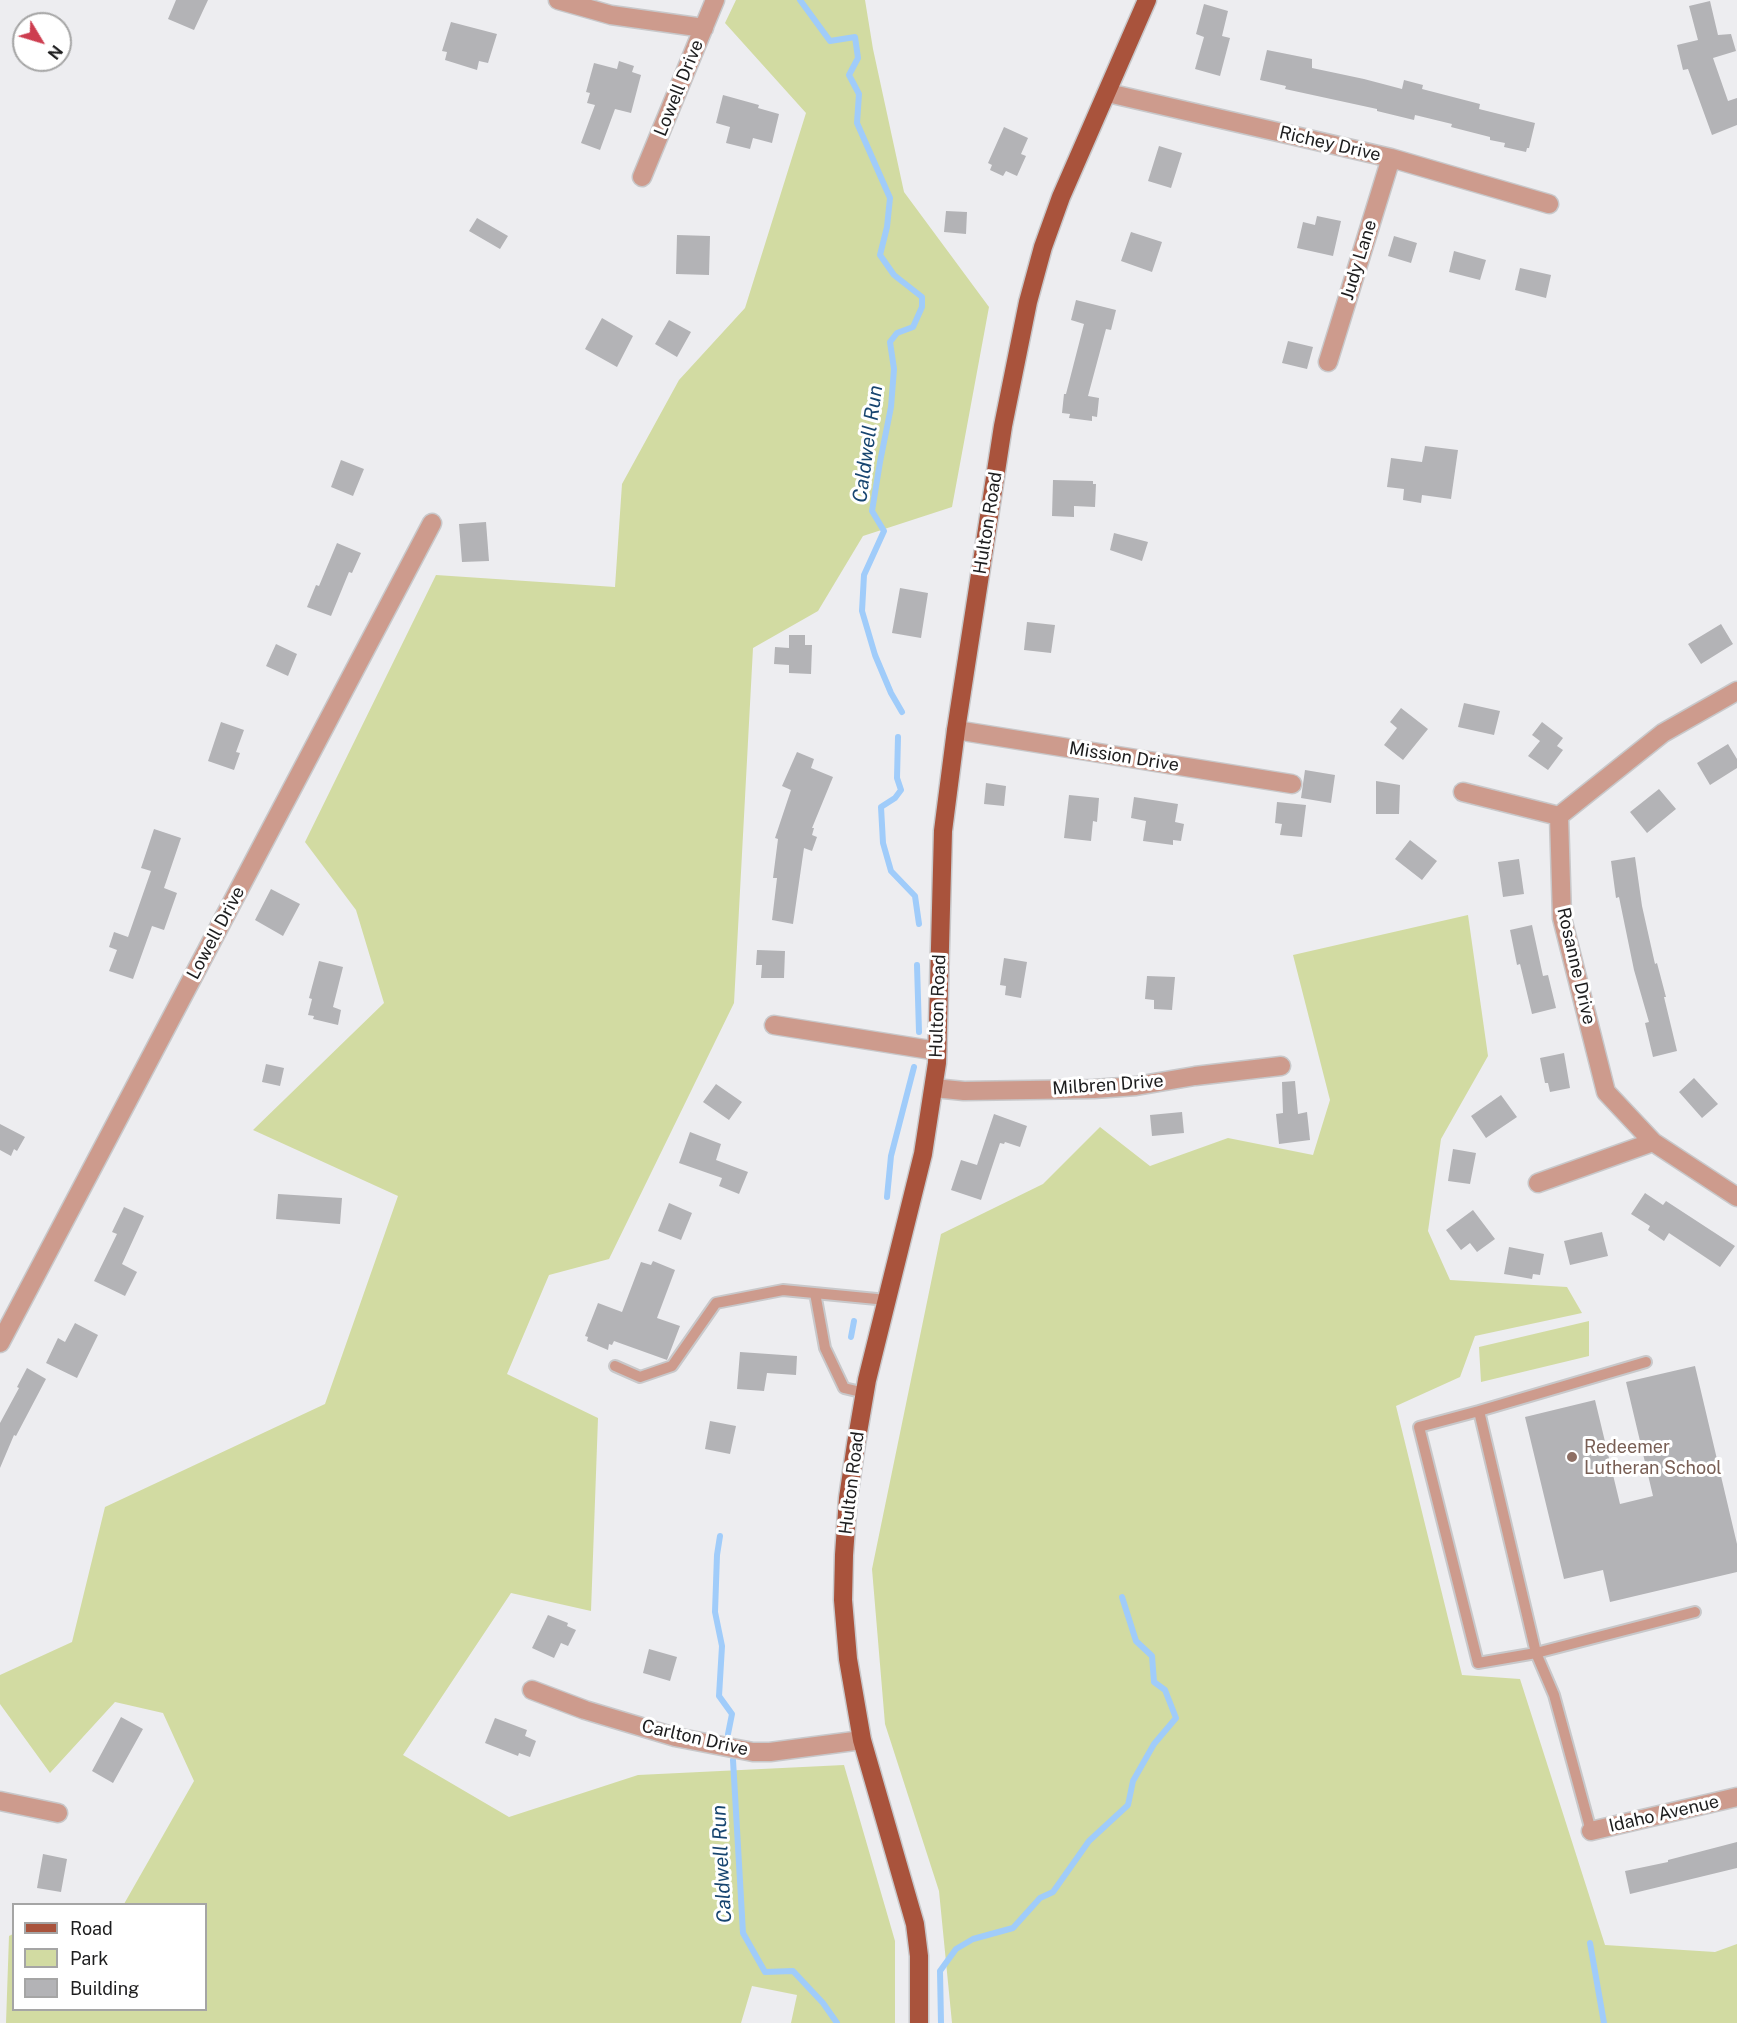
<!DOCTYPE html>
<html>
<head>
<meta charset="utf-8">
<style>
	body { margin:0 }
	#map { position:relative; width:1737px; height:2023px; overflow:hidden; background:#ededf0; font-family:"Public Sans",sans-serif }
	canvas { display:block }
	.legend { position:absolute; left:12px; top:1903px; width:195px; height:108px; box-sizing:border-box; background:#fff; border:2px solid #a5a5a5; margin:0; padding:8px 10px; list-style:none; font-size:18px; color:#1d1d1e }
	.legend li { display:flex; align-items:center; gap:12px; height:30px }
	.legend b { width:30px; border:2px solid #a5a5a5 }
	.north { position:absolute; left:12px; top:12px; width:60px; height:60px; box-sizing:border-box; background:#fff; border:2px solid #a5a5a5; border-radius:50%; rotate:128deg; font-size:16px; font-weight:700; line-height:24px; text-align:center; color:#1d1d1e }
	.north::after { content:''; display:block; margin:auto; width:21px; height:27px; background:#cd3d4f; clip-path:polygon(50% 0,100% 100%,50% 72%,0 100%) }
</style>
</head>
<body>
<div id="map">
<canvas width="1737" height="2023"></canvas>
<ul class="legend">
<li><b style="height:8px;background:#a9533c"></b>Road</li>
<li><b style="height:16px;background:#d2dba2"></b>Park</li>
<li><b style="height:16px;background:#b3b3b6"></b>Building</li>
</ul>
<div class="north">N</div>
</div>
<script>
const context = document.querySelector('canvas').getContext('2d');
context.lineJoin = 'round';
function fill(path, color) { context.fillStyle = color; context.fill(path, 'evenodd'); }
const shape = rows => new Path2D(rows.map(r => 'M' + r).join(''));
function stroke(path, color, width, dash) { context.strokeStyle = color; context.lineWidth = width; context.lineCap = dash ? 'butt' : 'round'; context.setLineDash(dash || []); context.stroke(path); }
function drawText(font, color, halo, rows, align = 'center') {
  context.font = font + ' "Public Sans",sans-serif'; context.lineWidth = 6; context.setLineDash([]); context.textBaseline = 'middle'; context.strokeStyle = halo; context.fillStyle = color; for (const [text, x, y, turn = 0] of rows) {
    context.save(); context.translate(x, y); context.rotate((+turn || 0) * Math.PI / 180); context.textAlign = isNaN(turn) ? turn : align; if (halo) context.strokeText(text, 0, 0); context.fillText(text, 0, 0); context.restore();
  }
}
fill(shape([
	[736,0,865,0,873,49,904,192,989,307,952,507,863,536,818,611,753,648,734,1003,609,1259,549,1275,507,1374,598,1418,591,1611,511,1593,403,1755,509,1817,638,1775,844,1765,895,1941,895,2023,791,2023,797,1995,752,1986,741,2023,6,2023,9,1936,13,1934,14,2010,206,2010,206,1904,124,1904,194,1781,163,1713,115,1702,50,1773,0,1704,0,1675,72,1642,105,1507,325,1404,398,1196,253,1130,384,1003,356,910,305,842,436,575,615,587,622,484,679,380,745,308,806,113,725,23],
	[1468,915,1488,1056,1441,1139,1428,1231,1450,1280,1567,1287,1582,1313,1475,1336,1460,1377,1396,1406,1462,1675,1520,1679,1605,1945,1715,1952,1737,1944,1737,2023,952,2023,939,1891,885,1724,872,1569,941,1234,1043,1184,1100,1127,1150,1166,1228,1138,1313,1155,1330,1100,1293,955],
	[1589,1321,1589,1356,1481,1382,1479,1347]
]), '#d2dba2');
stroke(shape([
	[800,0,830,41,855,37,858,58,849,75,859,94,857,123,890,198,887,227,880,255,894,275,922,297,922,307,913,327,897,333,890,342,894,369,891,407,880,462,872,511,884,531,864,575,862,611,875,655,891,693,902,712],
	[898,737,897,778,901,790,895,798,881,807,883,843,891,871,915,896,919,924],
	[917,965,919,1032],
	[887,1197,891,1156,914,1067],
	[851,1337,854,1321],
	[720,1536,717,1555,715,1612,722,1646,719,1696,732,1714,728,1734],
	[733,1760,743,1933,765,1972,793,1971,823,2003,837,2023],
	[1590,1943,1604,2023],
	[941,2023,940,1971,956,1949,973,1939,1013,1928,1040,1898,1053,1892,1089,1841,1128,1805,1133,1781,1154,1744,1176,1718,1165,1690,1154,1682,1152,1656,1136,1641,1122,1597]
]), '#a0ccfa', 6);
fill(shape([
	[176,0,208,0,194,30,168,19],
	[1710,1,1718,35,1731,34,1736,51,1713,58,1728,101,1737,98,1737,125,1712,135,1688,69,1683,70,1677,45,1698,40,1689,6],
	[1204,4,1228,11,1222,36,1230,38,1220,76,1195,69,1204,37,1196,34],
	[451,22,497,34,488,63,479,61,477,70,445,60,447,52,442,51],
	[1267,50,1312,59,1312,68,1364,79,1402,89,1404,80,1423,85,1422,89,1480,104,1479,109,1535,123,1529,148,1527,148,1526,152,1504,147,1505,143,1490,140,1490,137,1451,127,1452,124,1415,115,1414,120,1377,111,1377,109,1285,89,1286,86,1260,80],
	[619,61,634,66,632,72,641,75,631,113,615,109,600,150,581,143,595,105,587,103,590,93,586,92,594,63,617,69],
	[723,95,759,105,758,108,779,114,772,143,753,138,750,149,726,143,730,127,716,123],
	[1004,127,1028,138,1021,154,1026,156,1017,176,1006,171,1003,176,990,170,992,165,988,163],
	[1159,146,1182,153,1171,188,1148,181],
	[946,211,967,212,966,234,944,232],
	[1317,216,1341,221,1333,256,1297,248,1303,222,1315,225],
	[477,218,508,236,500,249,469,231],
	[1131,232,1162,242,1152,272,1121,261],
	[677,235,710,236,709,275,676,274],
	[1394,236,1417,243,1411,263,1388,256],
	[1454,251,1486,260,1480,280,1449,272],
	[1520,268,1551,275,1546,298,1515,290],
	[1076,300,1116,310,1111,330,1106,329,1088,396,1099,398,1097,417,1092,416,1092,421,1069,418,1070,414,1062,413,1064,394,1066,394,1084,324,1071,320],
	[602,318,633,336,617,367,585,349],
	[669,320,691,332,677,357,655,344],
	[1288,341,1313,347,1307,369,1282,363],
	[1425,446,1458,450,1451,499,1422,495,1421,503,1403,500,1404,489,1387,487,1391,458,1422,462],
	[341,460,364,469,353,496,331,487],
	[1053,480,1093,481,1093,484,1096,484,1095,507,1074,506,1074,517,1052,516],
	[486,522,489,561,462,562,459,524],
	[1114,533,1148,542,1142,561,1110,550],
	[337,543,361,553,352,573,349,572,331,616,307,607,316,585,319,586],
	[900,588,928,593,921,638,892,633],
	[1027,622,1055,625,1051,653,1024,650],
	[1721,624,1733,644,1701,664,1688,644],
	[789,635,805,635,805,645,812,645,811,674,789,673,789,665,774,664,775,647,789,648],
	[276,644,297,654,288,676,266,666],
	[1464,703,1500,711,1494,735,1458,727],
	[1401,708,1428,729,1403,760,1384,745,1397,728,1390,722],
	[221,722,244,730,236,752,240,753,234,770,208,761],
	[1542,722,1563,738,1557,746,1563,750,1548,770,1528,756,1540,741,1532,735],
	[1728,744,1737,759,1737,768,1710,785,1697,763],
	[797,752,814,759,811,768,833,777,812,828,814,828,812,835,817,837,812,851,804,848,793,924,772,920,777,878,773,878,778,839,775,838,791,790,782,786],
	[1305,770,1335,775,1331,803,1301,798],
	[1376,781,1400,785,1399,814,1376,814],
	[986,783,1006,786,1004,806,984,804],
	[1659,789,1676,809,1647,833,1630,812],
	[1069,795,1099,798,1097,822,1093,821,1091,841,1064,838],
	[1134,797,1178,804,1175,822,1184,824,1181,841,1173,840,1173,845,1143,841,1146,821,1131,818],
	[1277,802,1306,805,1302,837,1280,835,1282,824,1275,823],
	[154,829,181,838,164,888,177,893,164,930,152,926,133,979,109,971,117,950,109,947,114,932,128,937,151,871,141,868],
	[1410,840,1437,861,1422,880,1395,859],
	[1635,857,1642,906,1655,964,1657,963,1666,997,1664,997,1677,1051,1653,1057,1645,1023,1649,1022,1634,970,1619,897,1616,898,1611,861],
	[1519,859,1524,894,1503,897,1498,862],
	[271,889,300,904,283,936,255,920],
	[1532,925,1543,976,1548,975,1556,1008,1532,1014,1520,964,1517,965,1510,930],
	[757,950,785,951,784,978,761,978,762,965,756,965],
	[1004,958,1027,962,1021,998,1005,995,1006,986,1000,985],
	[319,961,343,967,333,1007,341,1010,338,1025,313,1019,314,1016,308,1015,312,999,309,998],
	[1147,976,1175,977,1172,1010,1154,1009,1154,1000,1145,999],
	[1564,1053,1570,1088,1550,1092,1548,1083,1545,1083,1540,1058],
	[266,1064,284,1068,280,1086,262,1082],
	[1694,1078,1718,1104,1702,1118,1679,1092],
	[1295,1081,1298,1114,1307,1112,1310,1140,1279,1144,1276,1114,1283,1113,1282,1082],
	[716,1084,742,1102,729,1120,703,1102],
	[1501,1095,1517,1117,1486,1138,1471,1116],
	[1182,1112,1184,1133,1152,1136,1150,1115],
	[994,1114,1027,1126,1020,1147,1005,1142,1004,1144,1000,1143,981,1200,951,1190,961,1160,977,1165],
	[0,1124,25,1137,17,1151,14,1149,11,1156,0,1150],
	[690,1132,721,1144,716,1160,748,1172,739,1194,719,1186,722,1178,679,1163],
	[1453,1149,1476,1153,1470,1184,1448,1181],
	[1645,1193,1663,1205,1666,1201,1735,1246,1720,1267,1669,1233,1664,1241,1648,1230,1650,1226,1631,1214],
	[278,1194,342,1198,340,1224,276,1219],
	[669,1203,692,1213,681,1240,658,1231],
	[124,1207,144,1216,122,1264,137,1272,125,1296,94,1281,117,1234,112,1232],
	[1473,1210,1495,1239,1477,1252,1470,1243,1461,1250,1446,1230],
	[1602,1232,1608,1256,1570,1265,1564,1241],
	[1509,1247,1544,1254,1540,1275,1533,1274,1532,1279,1504,1274],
	[653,1261,675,1270,657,1318,680,1326,667,1360,614,1341,612,1345,609,1344,608,1350,587,1341,588,1337,585,1336,598,1303,622,1312,641,1262,651,1265],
	[75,1323,98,1335,77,1378,46,1363,58,1338,65,1342],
	[740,1352,797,1356,796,1375,767,1373,764,1391,737,1389],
	[1695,1366,1737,1544,1737,1572,1610,1602,1603,1570,1564,1579,1525,1417,1595,1400,1620,1504,1653,1496,1626,1382],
	[27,1368,46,1379,16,1436,14,1435,0,1468,0,1423,19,1388,17,1387],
	[710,1421,736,1426,730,1454,705,1449],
	[548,1615,568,1623,567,1626,576,1630,568,1646,561,1643,554,1658,532,1648],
	[649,1649,677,1657,670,1681,643,1673],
	[121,1717,143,1729,113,1783,92,1771],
	[495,1718,527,1730,525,1736,536,1741,530,1757,519,1753,518,1756,485,1743],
	[1737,1842,1737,1868,1630,1894,1625,1871,1668,1862,1668,1860],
	[43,1854,67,1859,61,1892,37,1888]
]), '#b3b3b6');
const service = shape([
	[815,1293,825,1348,844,1388,865,1393],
	[615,1366,640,1377,672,1366,716,1303,783,1290,887,1300],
	[1479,1411,1646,1362],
	[1591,1831,1554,1695,1536,1653,1479,1411,1419,1427,1478,1663,1536,1653,1695,1612]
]);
const minor = shape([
	[558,0,611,15,704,28],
	[1108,93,1391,158,1549,204],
	[642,177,715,0],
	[1328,362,1391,158],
	[1737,691,1663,733,1559,816,1562,918,1606,1092,1653,1142,1737,1197],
	[956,730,1292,784],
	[1463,792,1559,816],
	[774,1025,937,1051],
	[934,1088,964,1091,1094,1089,1136,1086,1195,1076,1281,1066],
	[1538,1183,1653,1142],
	[0,1343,432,523],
	[532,1690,585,1710,675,1737,753,1752,770,1752,862,1740],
	[0,1801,58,1813],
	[1591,1831,1737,1797]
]);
const primary = shape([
	[919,2023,919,1956,915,1924,862,1740,848,1659,843,1600,844,1555,848,1498,856,1444,867,1380,923,1154,937,1063,943,831,956,730,1003,426,1028,302,1043,247,1061,197,1147,0]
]);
stroke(service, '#c8c8ca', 14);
stroke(minor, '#c8c8ca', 21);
stroke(primary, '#c8c8ca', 21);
stroke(service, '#cd9b8d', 10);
stroke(minor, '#cd9b8d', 18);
stroke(primary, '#a9533c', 18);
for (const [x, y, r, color] of [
	[1572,1457,6,"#8d6e63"]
]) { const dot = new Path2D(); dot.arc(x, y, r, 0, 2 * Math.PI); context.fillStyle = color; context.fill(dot); stroke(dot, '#fff', 2); }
drawText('18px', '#1d1d1e', '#fff', [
	["Lowell Drive",679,88,-68],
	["Richey Drive",1330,144,13],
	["Judy Lane",1359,260,-73],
	["Hulton Road",988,523,-81],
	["Mission Drive",1124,757,9],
	["Lowell Drive",216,933,-62],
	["Rosanne Drive",1576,966,77],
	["Hulton Road",938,1006,-88],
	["Milbren Drive",1108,1085,-4],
	["Hulton Road",852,1483,-83],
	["Carlton Drive",695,1738,13],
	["Idaho Avenue",1664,1814,-13]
]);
drawText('18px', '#785e54', '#fff', [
	["Redeemer",1584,1447],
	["Lutheran School",1584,1468]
], 'left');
drawText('italic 20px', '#174570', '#fff', [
	["Caldwell Run",868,444,-82],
	["Caldwell Run",722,1864,-93]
]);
</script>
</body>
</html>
